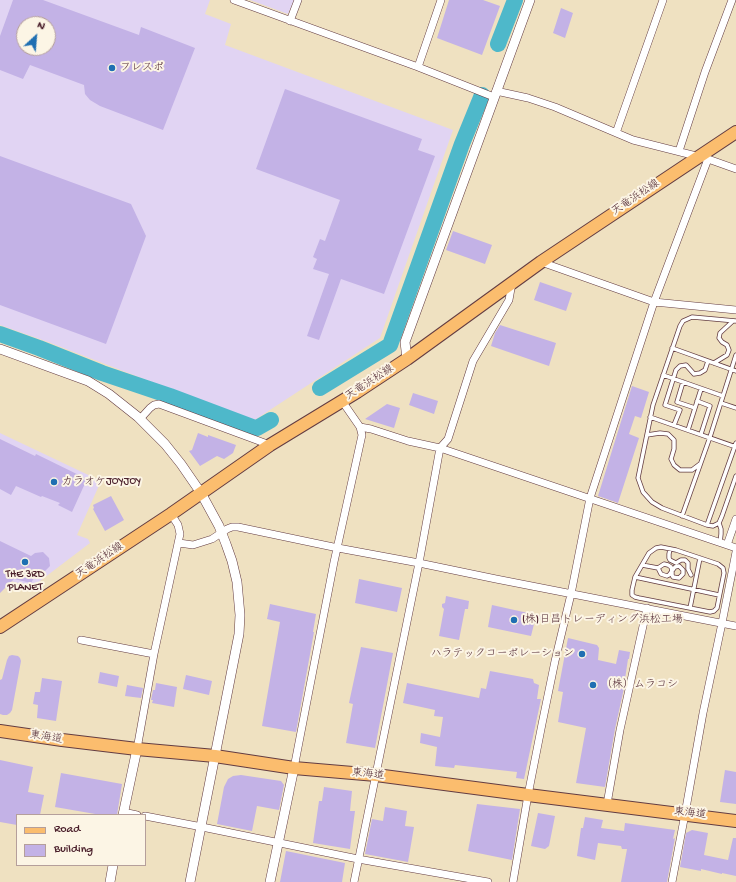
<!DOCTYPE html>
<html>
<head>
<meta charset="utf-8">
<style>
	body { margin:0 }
	#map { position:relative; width:736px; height:882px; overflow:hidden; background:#efe1c1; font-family:"Gochi Hand",sans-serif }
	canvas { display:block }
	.legend { position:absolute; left:16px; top:814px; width:130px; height:52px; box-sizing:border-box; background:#fcf5e5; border:1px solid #b59f9b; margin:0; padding:5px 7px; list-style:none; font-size:12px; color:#4a1f2b }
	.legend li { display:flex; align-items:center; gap:8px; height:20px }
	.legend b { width:20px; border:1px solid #b59f9b }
	.north { position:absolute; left:16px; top:16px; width:40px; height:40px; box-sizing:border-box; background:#fcf5e5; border:1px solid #b59f9b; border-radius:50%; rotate:26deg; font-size:11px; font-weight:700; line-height:16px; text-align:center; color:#4a1f2b }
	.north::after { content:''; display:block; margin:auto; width:14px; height:18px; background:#1f6fb2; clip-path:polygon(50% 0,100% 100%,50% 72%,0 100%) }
</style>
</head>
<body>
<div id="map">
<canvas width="736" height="882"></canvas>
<ul class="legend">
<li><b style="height:5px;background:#fbbd6e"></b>Road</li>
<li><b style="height:11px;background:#c3b2e6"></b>Building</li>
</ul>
<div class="north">N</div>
</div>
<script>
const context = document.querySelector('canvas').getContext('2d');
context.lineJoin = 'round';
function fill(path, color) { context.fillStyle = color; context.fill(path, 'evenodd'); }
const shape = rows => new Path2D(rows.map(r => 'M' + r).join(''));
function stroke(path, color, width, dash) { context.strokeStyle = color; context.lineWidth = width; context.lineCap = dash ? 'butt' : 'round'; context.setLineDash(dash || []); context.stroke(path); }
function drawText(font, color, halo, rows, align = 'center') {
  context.font = font + ' "Gochi Hand","Klee One",sans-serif'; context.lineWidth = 4; context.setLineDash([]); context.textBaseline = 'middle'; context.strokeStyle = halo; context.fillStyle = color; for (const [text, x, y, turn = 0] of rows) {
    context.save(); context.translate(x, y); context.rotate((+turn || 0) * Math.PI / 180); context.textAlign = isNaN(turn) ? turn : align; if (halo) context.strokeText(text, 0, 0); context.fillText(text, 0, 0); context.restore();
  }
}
fill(shape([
	[0,0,210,0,205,14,231,24,225,45,453,130,380,338,253,421,48,342,0,325],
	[24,24,48,24,48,48,24,48],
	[250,0,294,0,288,14],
	[0,433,101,481,77,535,88,539,90,543,32,587,0,578]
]), '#e1d4f3');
stroke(shape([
	[498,44,515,0],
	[0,334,39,348,102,373,170,396,255,428,257,428,271,420],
	[320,388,390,345,462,144,482,95]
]), '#4eb8ca', 16);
fill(shape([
	[13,0,43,0,139,35,141,27,195,48,163,130,100,106,90,100,85,94,84,85,30,65,23,79,0,70,0,36],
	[24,24,48,24,48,48,24,48],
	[449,0,483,0,500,6,482,55,437,38],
	[561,8,573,13,565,38,553,33],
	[285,89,422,139,418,150,435,156,384,294,341,279,319,340,307,336,329,274,313,269,317,259,313,257,320,239,325,241,340,200,256,169],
	[0,156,131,204,146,236,106,344,0,305],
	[453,231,492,245,485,264,446,250],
	[540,282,572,293,566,311,534,300],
	[500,325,556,343,549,366,491,346,495,333],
	[632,386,649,392,641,418,635,416,629,434,639,438,618,503,598,496],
	[413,393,438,401,434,414,409,405],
	[387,404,400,408,394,428,365,419],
	[198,433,208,437,208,435,236,445,233,453,224,459,217,456,200,466,189,451,192,450],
	[0,439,35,456,36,454,87,479,72,512,58,505,60,503,42,496,41,497,16,486,11,495,0,489],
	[111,496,124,520,105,531,93,509,94,508,93,505],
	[0,541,31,556,35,553,43,552,49,558,50,566,45,571,37,573,31,583,14,579,0,593],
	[359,579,402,588,397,612,355,603],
	[446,596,469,601,468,609,465,609,459,640,439,636,444,609,442,607,442,604,445,603],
	[270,604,316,614,313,632,314,632,296,732,262,726,280,622,267,619],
	[492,605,546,617,534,624,531,636,488,627],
	[568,638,597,645,599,648,598,660,616,664,619,650,630,652,629,659,628,659,625,679,626,679,615,729,605,787,576,783,586,728,558,722,563,692,558,691],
	[361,647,393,653,375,748,346,743,353,704,349,703],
	[12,655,18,656,20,658,21,661,12,710,10,713,7,715,3,715,0,714,0,680,2,679,7,660,9,656],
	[490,671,533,679,534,683,539,685,537,699,541,699,524,779,516,778,517,772,455,765,454,768,435,766,437,747,420,743,421,733,440,737,443,717,434,716,435,710,403,703,407,683,479,698,481,688,486,689],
	[100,672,119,676,117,687,98,683],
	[186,675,212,681,209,695,183,689],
	[42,678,62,681,56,721,37,718,38,705,33,704,35,692,40,692],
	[156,683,177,687,174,707,152,703,153,700,151,700,153,690,155,690],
	[127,685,143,688,141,698,125,696],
	[0,760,33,767,28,792,44,795,40,815,17,815,17,825,0,822],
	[725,770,736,772,736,804,720,802],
	[61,773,122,784,117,815,101,815,55,807],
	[241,775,281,781,284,785,279,810,257,806,252,831,217,824,224,787,228,779,233,776],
	[324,787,352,791,350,811,355,811,350,849,313,843,319,801,322,801],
	[477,804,520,809,512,860,468,851],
	[385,807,407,811,405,826,414,827,408,862,365,854,372,819,383,821],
	[538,813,555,816,549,846,545,849,531,846],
	[585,817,603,820,601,828,624,831,625,823,675,830,673,839,675,838,667,882,621,882,627,849,622,849,621,846,598,843,595,860,577,856,581,828,583,828],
	[692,830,708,833,704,855,728,860,733,838,736,838,736,876,722,873,722,874,701,869,701,871,680,867,686,833],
	[286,851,345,863,342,882,280,882]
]), '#c3b2e6');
const service = shape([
	[736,321,692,317,683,321,680,326,653,405,638,478,643,492,652,502,662,508,707,525,713,526,719,523,722,516,736,476],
	[672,348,736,371],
	[714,363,727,355,729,350,727,345,722,342,719,338,720,333,733,321],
	[663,375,723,396],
	[683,382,677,402,695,408,688,430],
	[697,401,710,406,701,434],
	[721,403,736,408],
	[695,408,701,389],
	[650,417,736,447],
	[674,425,680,410,665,405,676,370,680,366,686,365,694,374,700,373,705,370,708,361],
	[647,435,660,433,668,434,674,440,674,449,671,459,674,465,680,470,692,470,700,464],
	[682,516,710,437,736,355],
	[719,523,721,529,721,534,720,543],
	[707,525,736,443],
	[661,547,676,550,718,564,723,568,724,573,717,608,714,611,710,612,639,598,635,597,632,595,632,590,635,577,649,553,656,548,661,547],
	[670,549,669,554,669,558,670,560,676,563,681,560,685,560,688,563,688,569,691,575],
	[642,565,658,568,664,564,668,565,671,567,672,571,672,575,673,577,679,578,683,574,683,570,679,566,675,567,669,575,667,576,661,574,658,568],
	[635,577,719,595],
	[690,608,700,558]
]);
const minor = shape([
	[234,0,418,67,494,97],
	[290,21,298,0],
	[418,67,441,0],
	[496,91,528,98,555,107,633,140,708,159,736,169],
	[616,133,663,0],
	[679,151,705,72,732,0],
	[541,262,654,302,736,310],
	[342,401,360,427,371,429,408,441,440,448,736,548],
	[140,419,150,408,154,405,159,404,270,445],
	[179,543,193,545,212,539,227,529,232,527,238,527,338,548,419,563,496,579,736,626],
	[727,545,736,519],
	[81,640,154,654],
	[137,749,154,654,180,534,178,525,171,514],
	[294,768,334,562,362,435,360,427],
	[607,804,620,730,647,608],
	[123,812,137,815],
	[145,816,202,827,358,859,488,882],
	[354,882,419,563,440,448,448,439,473,361,509,300,512,283],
	[513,882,528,795,542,724,555,661,571,594,590,498,654,302,708,159],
	[672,882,685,814,703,713,722,623,736,552]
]);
const tertiary = shape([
	[0,349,88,381,109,394,138,417,165,444,181,464,201,493,219,526,226,544,232,561,237,582,240,615,239,634,190,882],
	[407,359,405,342,530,0],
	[123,815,137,749],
	[110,882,113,865],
	[270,882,294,768]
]);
const primary = shape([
	[0,627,171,514,270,445,357,392,407,359,541,262,736,132]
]);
const trunk = shape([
	[0,731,62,740,137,749,215,756,294,768,376,775,528,795,736,821]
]);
stroke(service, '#633c42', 5);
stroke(minor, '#633c42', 8);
stroke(tertiary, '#633c42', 10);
stroke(primary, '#633c42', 14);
stroke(trunk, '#633c42', 14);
stroke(service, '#fff', 3.5);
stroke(minor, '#fff', 7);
stroke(tertiary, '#fff', 9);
stroke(primary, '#fbbd6e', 12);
stroke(trunk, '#fbbd6e', 12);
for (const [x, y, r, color] of [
	[112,68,4,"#1f6fb2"],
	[54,482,4,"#1f6fb2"],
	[25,562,4,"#1f6fb2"],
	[514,620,4,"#1f6fb2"],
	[582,654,4,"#1f6fb2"],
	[593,685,4,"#1f6fb2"]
]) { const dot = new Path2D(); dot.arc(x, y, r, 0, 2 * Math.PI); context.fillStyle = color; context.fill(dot); stroke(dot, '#fcf5e5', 1.5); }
drawText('11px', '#4a1f2b', '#fcf5e5', [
	["フレスポ",120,68],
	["カラオケJOYJOY",62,482],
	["THE 3RD",25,575,"center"],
	["PLANET",25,588,"center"],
	["(株)日昌トレーディング浜松工場",522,620],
	["ハラテックコーポレーション",574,654,"right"],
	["（株）ムラコシ",601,685]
], 'left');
drawText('11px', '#4a1f2b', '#fcf5e5', [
	["天竜浜松線",636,198,-34],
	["天竜浜松線",370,383,-33],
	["天竜浜松線",100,561,-34],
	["東海道",46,738,8],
	["東海道",368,775,6],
	["東海道",690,814,7]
]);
</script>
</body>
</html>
